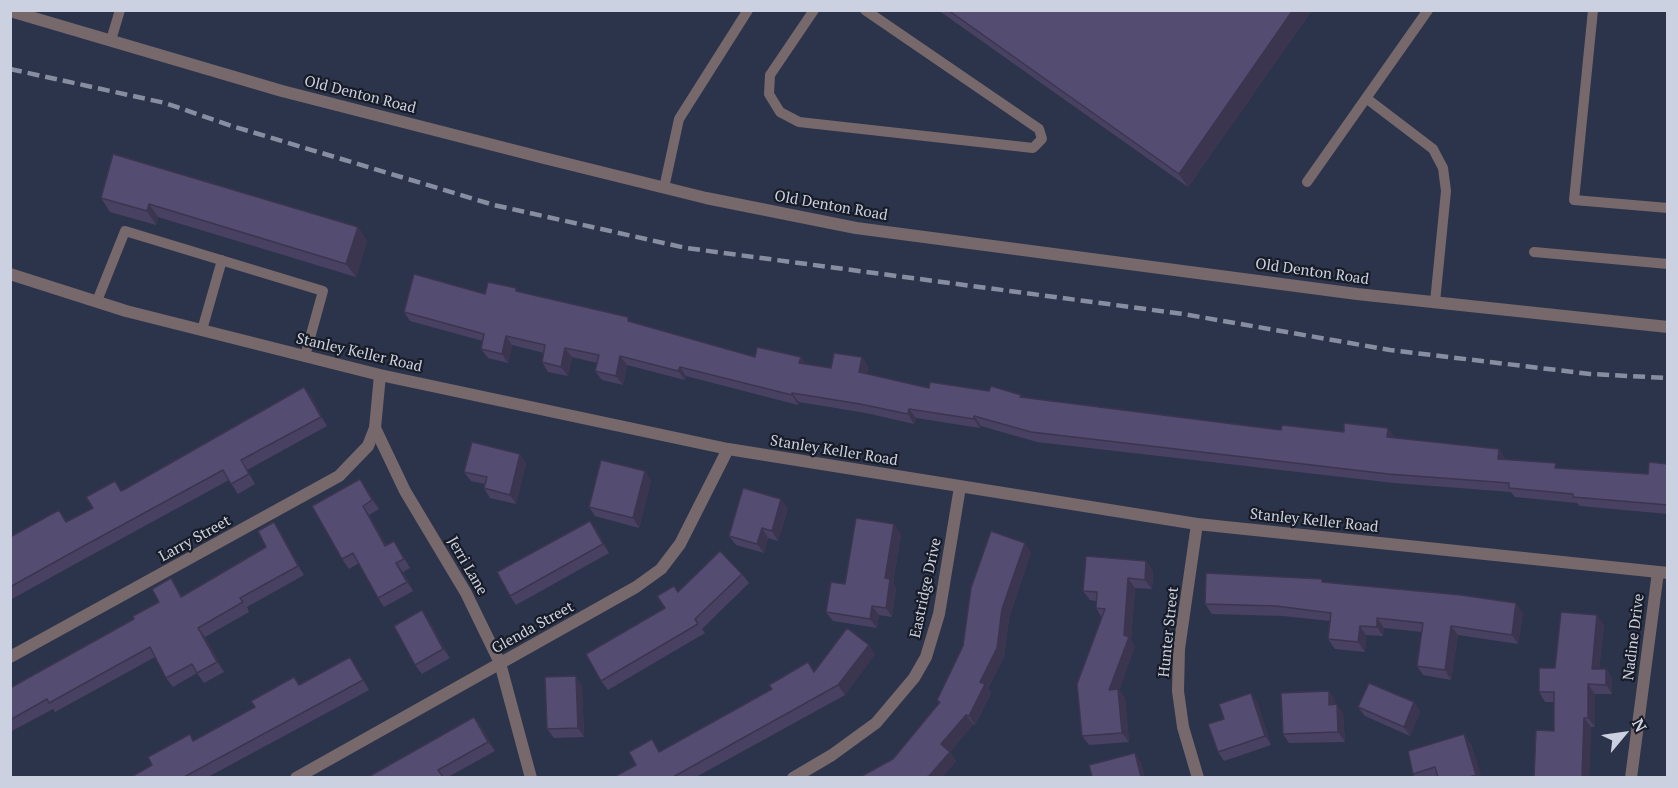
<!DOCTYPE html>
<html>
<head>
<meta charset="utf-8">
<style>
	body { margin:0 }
	#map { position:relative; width:1678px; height:788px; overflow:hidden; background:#2c344c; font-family:"PT Serif",serif }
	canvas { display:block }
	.frame { position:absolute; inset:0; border:12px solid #ccd1e1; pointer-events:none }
	.north { position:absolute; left:1594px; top:704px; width:60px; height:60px; -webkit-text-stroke:4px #181c27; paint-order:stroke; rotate:61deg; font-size:16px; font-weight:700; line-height:24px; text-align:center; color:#ccd1e1 }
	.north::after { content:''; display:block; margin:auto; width:21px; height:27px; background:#ccd1e1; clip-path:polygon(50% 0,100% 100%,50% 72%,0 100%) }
</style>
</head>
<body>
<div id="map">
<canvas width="1678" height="788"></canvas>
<div class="frame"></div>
<div class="north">N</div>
</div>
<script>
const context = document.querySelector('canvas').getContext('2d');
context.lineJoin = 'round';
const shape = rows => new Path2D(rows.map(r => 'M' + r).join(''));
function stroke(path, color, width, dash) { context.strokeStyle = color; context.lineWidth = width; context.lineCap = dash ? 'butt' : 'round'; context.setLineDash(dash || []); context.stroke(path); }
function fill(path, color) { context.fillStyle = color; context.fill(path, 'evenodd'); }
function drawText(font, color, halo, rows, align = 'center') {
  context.font = font + ' "PT Serif",serif'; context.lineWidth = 4.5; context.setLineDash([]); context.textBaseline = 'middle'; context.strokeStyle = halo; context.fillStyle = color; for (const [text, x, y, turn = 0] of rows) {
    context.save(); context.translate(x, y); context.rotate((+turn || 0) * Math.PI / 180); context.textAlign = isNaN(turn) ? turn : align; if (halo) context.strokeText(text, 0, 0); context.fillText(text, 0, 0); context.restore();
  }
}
stroke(shape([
	[814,10,770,75,769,94,780,112,799,122,1033,148,1042,139,1039,129,865,10],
	[1593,10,1574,200,1668,208],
	[111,40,120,10],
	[1366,98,1433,149,1443,168,1446,191,1435,302],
	[1307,182,1428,10],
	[664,188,679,119,748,10],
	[1534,252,1668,264],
	[97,301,125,231,323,291,305,356],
	[202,330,222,260]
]), '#77686b', 10);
stroke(shape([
	[10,11,282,91,544,158,706,198,856,228,1357,294,1668,327],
	[1197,524,1179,649,1178,691,1183,727,1198,778],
	[10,657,339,476,368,446,375,428],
	[296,778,636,587,661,569,680,544,728,449],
	[793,778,832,755,876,723,914,678,926,657,939,614,960,487],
	[1631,778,1658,572]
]), '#77686b', 12);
stroke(shape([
	[10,274,126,311,380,375,728,449,1197,524,1668,573],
	[380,375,375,428,405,491,466,593,500,663,531,778]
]), '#77686b', 12);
stroke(shape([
	[10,69,165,103,232,126,494,205,686,248,1183,314,1390,350,1590,374,1668,378]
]), '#888ea2', 4.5, [12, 6]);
fill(shape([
	[938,10,1312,10,1188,187],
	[101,198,358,227,367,241,356,277,158,217,156,225,110,212],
	[519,292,755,357,801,357,805,364,831,368,862,357,868,367,867,374,929,388,1023,398,1281,430,1395,438,1499,449,1505,459,1559,468,1648,474,1668,464,1668,514,1580,506,1577,503,1515,497,1511,492,1394,483,1037,442,981,426,980,428,916,418,914,424,866,413,799,402,798,405,686,376,685,380,627,365,623,385,602,380,595,371,597,363,572,357,568,376,548,372,542,362,544,353,512,345,508,363,488,358,481,349,483,341,410,321,404,312,485,294],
	[304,387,311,396,327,426,247,470,255,484,238,494,229,480,86,558,10,600,10,537,67,522,93,508,122,491],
	[526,463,516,504,490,498,484,488,485,484,471,481,464,472],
	[651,480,639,528,595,516,589,507],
	[366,488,379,509,369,515,386,545,394,541,400,551,410,568,403,572,413,591,384,607,378,598,359,563,349,569,342,559],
	[788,508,778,541,768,538,764,553,736,545,729,536],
	[590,521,597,531,609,553,516,605,510,596],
	[280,531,304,575,247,607,249,612,205,637,224,672,204,683,197,673,173,687,166,678,155,657,55,712,53,709,10,732,10,688,134,619,159,602,171,578,182,597,266,547],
	[901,534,893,583,896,588,892,617,879,615,877,628,833,621,826,612,845,584],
	[1031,552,1009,618,1004,657,988,688,991,693,975,725,973,724,950,752,956,761,942,777,860,777,893,759,939,703,937,700],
	[1146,561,1153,571,1152,589,1135,588,1131,640,1135,646,1119,690,1125,698,1129,742,1089,745,1082,736,1102,618,1096,608,1096,601,1090,600,1083,591],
	[742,574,749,583,702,629,705,633,608,690,601,681,665,608,678,592],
	[1324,582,1523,613,1518,644,1458,635,1451,680,1423,675,1417,666,1422,632,1384,628,1383,636,1366,635,1365,652,1335,649,1328,639,1330,621,1283,616,1212,614,1205,604],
	[428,619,450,658,422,674,415,665],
	[1604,625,1599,669,1606,669,1612,678,1612,694,1595,694,1595,727,1591,727,1589,777,1534,777,1554,731,1554,702,1545,702,1539,692,1555,668],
	[875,654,845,695,696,777,614,777,772,689,808,662,814,671],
	[356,666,369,690,208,777,131,777,194,740,255,707,294,677,299,685],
	[582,686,584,737,554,738,547,729],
	[1335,700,1335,704,1343,714,1345,742,1289,743,1283,734],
	[1257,702,1271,745,1224,761,1218,752,1224,719],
	[1414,702,1420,712,1410,736,1365,716,1358,707],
	[474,717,481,726,495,751,448,777,368,777],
	[1471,744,1481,777,1415,777,1413,774]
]), '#494161');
fill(shape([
	[1293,10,1312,10,1188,187,1179,174],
	[149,204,158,217,156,225,147,211],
	[358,227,367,241,356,277,346,264],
	[506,336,512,345,508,363,502,354],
	[565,348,572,357,568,376,561,367],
	[620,356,627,365,623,385,616,376],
	[801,357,807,366,799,363],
	[862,357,868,367,866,381,859,372],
	[680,367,686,376,685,380,678,371],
	[304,387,311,396,327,426,321,417],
	[792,393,799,402,798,405,792,395],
	[909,409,916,418,914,424,908,414],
	[974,416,981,426,980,428,974,419],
	[1388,428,1395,438,1387,437],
	[1499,449,1505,459,1505,468,1498,459],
	[520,454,526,463,516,504,510,495],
	[645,471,651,480,639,528,633,518],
	[360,479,366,488,379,509,372,500],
	[781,499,788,508,778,541,772,531],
	[363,506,369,515,392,555,385,546],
	[590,521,597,531,609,553,603,544],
	[274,522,280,531,304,575,298,566],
	[894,524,901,534,893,583,896,588,892,617,886,608,885,578],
	[762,528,768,538,764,553,757,544],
	[1025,543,1031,552,1009,618,1004,657,988,688,991,693,975,725,969,716,1002,609],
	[1146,561,1153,571,1152,589,1145,580],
	[396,563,403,572,413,591,407,582],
	[1128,578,1135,588,1131,640,1135,646,1119,690,1125,698,1129,742,1122,733,1109,690,1124,635],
	[1516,603,1523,613,1518,644,1512,635],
	[872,606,879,615,877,628,870,619],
	[422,610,428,619,450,658,443,649],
	[1597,615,1604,625,1598,678,1592,669],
	[1377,618,1384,628,1383,636,1377,627],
	[1360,626,1366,635,1365,652,1358,642],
	[1451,626,1458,635,1451,680,1445,670],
	[198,628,205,637,224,672,217,662],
	[869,645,875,654,845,695,838,685],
	[350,657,356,666,369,690,363,680],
	[1606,669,1612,678,1612,694,1606,685],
	[576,676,582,686,584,737,578,728],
	[1588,684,1595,694,1595,727,1588,718],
	[1329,691,1335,700,1336,714,1329,705],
	[1251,693,1257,702,1271,745,1265,736],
	[1414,702,1420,712,1410,736,1404,727],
	[1337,704,1343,714,1345,742,1338,732],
	[966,715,973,724,950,752,956,761,942,777,930,777,929,776,941,744],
	[474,717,481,726,495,751,488,742],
	[1584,718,1591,727,1589,777,1582,777],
	[1464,734,1471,744,1481,777,1478,777,1476,775],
	[1135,753,1141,763,1145,777,1141,777]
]), '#3c354f');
const building = shape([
	[948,10,1293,10,1179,174,948,10],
	[113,154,358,227,346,264,149,204,147,211,101,198,113,154],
	[414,274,485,294,488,282,516,288,516,291,628,317,628,321,755,357,757,347,801,357,799,363,831,368,834,353,862,357,859,372,929,388,930,382,989,391,991,386,1021,395,1020,397,1281,430,1282,425,1344,432,1344,423,1388,428,1387,437,1499,449,1498,459,1556,463,1555,468,1648,474,1649,462,1668,464,1668,505,1573,497,1573,494,1509,488,1509,483,1388,474,1031,432,974,416,974,419,909,409,908,414,860,404,792,393,792,395,680,367,678,371,620,356,616,376,595,371,599,355,565,348,561,367,542,362,545,345,506,336,502,354,481,349,484,334,404,312,414,274],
	[304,387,321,417,241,460,249,474,231,484,223,470,80,548,10,587,10,552,11,551,10,551,10,537,59,510,66,522,93,508,86,497,115,481,121,491,125,489,304,387],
	[472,442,520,454,510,495,484,488,487,477,464,472,472,442],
	[601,460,645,471,633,518,589,507,601,460],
	[360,479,372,500,363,506,385,546,394,541,404,559,396,563,407,582,378,598,353,553,342,559,312,506,360,479],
	[743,488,781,499,772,531,762,528,757,544,729,536,743,488],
	[856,518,894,524,885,578,890,579,886,608,872,606,870,619,826,612,831,582,845,584,856,518],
	[590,521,603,544,510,596,497,572,590,521],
	[274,522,298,566,240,598,243,602,198,628,217,662,197,673,192,664,166,678,150,647,49,703,47,699,10,720,10,688,134,619,133,616,159,602,152,589,171,578,181,597,266,547,258,531,274,522],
	[991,531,1025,543,1002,609,997,648,980,682,985,684,969,716,966,715,941,744,950,752,929,776,926,777,860,777,893,759,940,702,937,700,963,646,971,588,991,531],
	[720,551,742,574,695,619,698,624,601,681,586,654,665,608,657,596,674,586,678,592,720,551],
	[1086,556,1146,561,1145,580,1128,578,1124,635,1129,637,1109,690,1118,689,1122,733,1082,736,1077,684,1105,609,1096,608,1097,592,1083,591,1086,556],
	[1206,573,1322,579,1322,582,1461,595,1516,603,1512,635,1451,626,1445,670,1417,666,1423,623,1377,618,1377,627,1360,626,1358,642,1328,639,1331,613,1276,606,1205,604,1206,573],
	[422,610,443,649,415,665,394,626,422,610],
	[1561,612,1597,615,1592,669,1606,669,1606,685,1588,684,1588,718,1584,718,1582,777,1534,777,1536,730,1554,731,1554,692,1539,692,1539,668,1555,668,1561,612],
	[847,628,869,645,838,685,673,777,614,777,636,765,629,752,652,739,659,752,772,689,769,685,808,662,814,672,847,628],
	[350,657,363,680,184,777,131,777,152,765,148,757,190,734,193,741,255,707,251,701,294,677,299,685,350,657],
	[576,676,578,728,547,729,545,677,576,676],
	[1369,683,1414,702,1404,727,1358,707,1369,683],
	[1329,691,1329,705,1337,704,1338,732,1283,734,1281,693,1329,691],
	[1251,693,1265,736,1218,752,1208,724,1224,719,1219,704,1251,693],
	[474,717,488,742,438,770,443,777,368,777,474,717],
	[1464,734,1476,775,1469,777,1438,777,1435,767,1413,774,1408,751,1464,734],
	[1135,753,1141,777,1092,777,1089,765,1135,753]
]);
fill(building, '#554c71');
stroke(building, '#3c354f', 1.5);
drawText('15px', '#ccd1e1', '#181c27', [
	["Old Denton Road",360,95,14],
	["Old Denton Road",831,206,10],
	["Old Denton Road",1312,272,8],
	["Stanley Keller Road",359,353,13],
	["Stanley Keller Road",834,451,9],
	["Stanley Keller Road",1314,521,6],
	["Larry Street",195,539,-29],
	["Jerri Lane",467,566,60],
	["Eastridge Drive",926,588,-78],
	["Glenda Street",533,628,-29],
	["Hunter Street",1169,632,-84],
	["Nadine Drive",1634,637,-83]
]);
</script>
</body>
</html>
